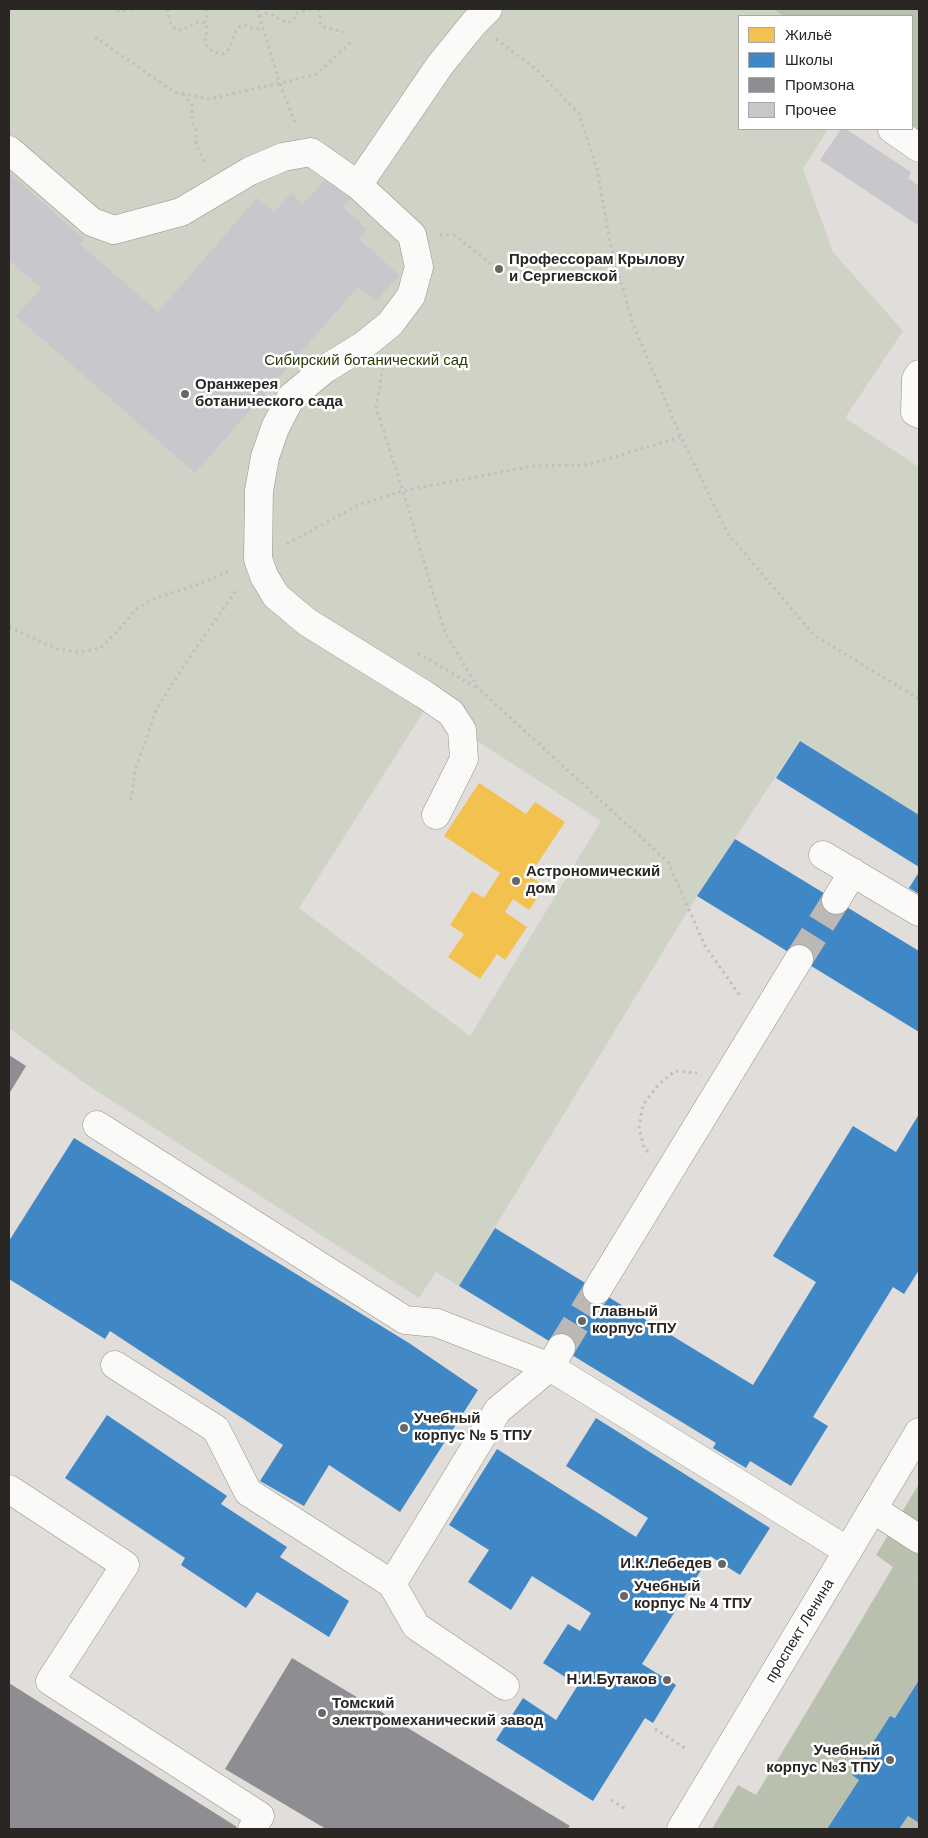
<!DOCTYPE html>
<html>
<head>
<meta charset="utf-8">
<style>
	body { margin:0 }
	#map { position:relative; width:928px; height:1838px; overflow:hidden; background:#e1ddda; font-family:Helvetica,sans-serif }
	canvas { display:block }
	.frame { position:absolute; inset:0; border:10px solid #292624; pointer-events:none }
	.legend { position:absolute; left:738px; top:15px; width:175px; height:115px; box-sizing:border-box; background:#fff; border:1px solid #a9a8a7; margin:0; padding:6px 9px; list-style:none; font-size:15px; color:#292624 }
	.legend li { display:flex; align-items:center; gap:10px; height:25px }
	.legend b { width:25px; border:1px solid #a9a8a7 }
</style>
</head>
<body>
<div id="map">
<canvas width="928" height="1838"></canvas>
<div class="frame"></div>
<ul class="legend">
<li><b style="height:14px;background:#f2c14e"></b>Жильё</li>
<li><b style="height:14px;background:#3f88c5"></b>Школы</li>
<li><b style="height:14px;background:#8d8d92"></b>Промзона</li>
<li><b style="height:14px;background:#c8c7cc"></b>Прочее</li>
</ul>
</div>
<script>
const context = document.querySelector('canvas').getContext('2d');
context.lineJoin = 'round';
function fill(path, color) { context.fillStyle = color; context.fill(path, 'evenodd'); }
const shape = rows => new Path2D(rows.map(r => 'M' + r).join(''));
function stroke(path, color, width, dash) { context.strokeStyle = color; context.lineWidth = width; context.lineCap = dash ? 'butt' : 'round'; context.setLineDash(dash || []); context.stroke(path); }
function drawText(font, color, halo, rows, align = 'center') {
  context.font = font + ' Helvetica,sans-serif'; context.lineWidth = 5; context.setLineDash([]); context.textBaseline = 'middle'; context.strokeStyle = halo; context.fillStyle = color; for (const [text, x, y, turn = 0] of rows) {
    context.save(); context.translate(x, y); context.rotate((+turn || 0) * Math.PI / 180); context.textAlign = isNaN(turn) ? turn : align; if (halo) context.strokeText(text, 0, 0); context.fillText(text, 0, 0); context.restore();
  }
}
fill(shape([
	[9,9,774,9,783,16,739,16,739,129,828,129,803,169,833,252,903,331,845,418,919,467,919,815,799,741,697,896,459,1286,436,1272,419,1298,86,1084,9,1028],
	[426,708,601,821,470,1036,299,908]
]), '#cfd3c5');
fill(shape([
	[774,9,919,9,919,131,912,125,912,16,783,16],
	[919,1484,919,1680,895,1718,890,1716,852,1775,859,1780,827,1829,712,1829,738,1785,756,1795,806,1713,893,1567,876,1555],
	[908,1816,919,1823,919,1829,899,1829]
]), '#bac0ae');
fill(shape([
	[479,783,526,814,535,802,565,822,529,876,545,886,529,910,513,899,505,912,527,927,505,960,497,954,480,979,448,957,464,934,450,925,472,891,484,898,500,873,444,836]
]), '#f2c14e');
fill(shape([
	[800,741,919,815,919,867,776,778],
	[735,839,919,951,919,1032,697,896],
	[919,872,919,894,909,888],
	[919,1114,919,1270,904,1294,893,1287,813,1417,828,1426,791,1486,750,1461,746,1468,713,1448,716,1443,459,1286,495,1228,753,1385,816,1282,773,1256,853,1126,896,1152],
	[74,1138,409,1343,478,1390,400,1512,329,1465,304,1506,260,1481,283,1445,110,1331,105,1339,9,1279,9,1241],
	[107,1415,227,1496,221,1504,287,1547,280,1557,349,1601,329,1637,257,1592,246,1608,181,1565,185,1558,65,1478],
	[596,1418,770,1528,740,1575,710,1556,642,1664,676,1685,653,1723,645,1718,593,1801,496,1740,523,1698,556,1720,578,1685,543,1663,568,1624,580,1631,591,1613,532,1576,511,1610,468,1582,489,1550,449,1525,497,1449,636,1537,648,1518,566,1466],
	[919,1680,919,1823,908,1816,899,1829,827,1829,859,1780,852,1775,890,1716,895,1718]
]), '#3f88c5');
fill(shape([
	[9,1055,26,1066,9,1094],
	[292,1658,570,1826,567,1829,326,1829,225,1769],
	[9,1683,237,1827,235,1829,9,1829]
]), '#8d8d92');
fill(shape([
	[841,129,846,129,911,172,908,178,919,186,919,226,820,160],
	[9,173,84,239,80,244,158,312,257,198,274,212,291,193,303,204,327,178,351,198,343,207,367,229,358,238,399,275,376,301,358,287,195,473,16,316,41,288,9,260]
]), '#c8c7cc');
stroke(shape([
	[799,959,836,900],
	[561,1348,597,1290]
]), '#bcb8b6', 28, [28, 14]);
const minor = shape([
	[892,129,919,148],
	[9,150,92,222,114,230,181,212,250,171,283,157,311,152,358,185,412,235,419,267,411,296,390,324,364,345,325,369,291,397,275,428,265,457,259,491,258,559,264,576,276,596,307,622,425,695,451,713,462,730,464,759,436,815],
	[358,185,440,65,474,23,488,9],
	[919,374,916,379,915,412,919,414],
	[823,855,919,912],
	[836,900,853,872],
	[97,1125,405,1320,437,1323,550,1367,848,1551],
	[597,1290,799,959],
	[115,1365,216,1429,248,1492,392,1584],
	[9,1489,125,1565,50,1681,260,1816,252,1829],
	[873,1509,919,1539],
	[505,1686,416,1626,392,1584,498,1410,550,1367,561,1348]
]);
const major = shape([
	[681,1829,919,1432]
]);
stroke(minor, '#959290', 29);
stroke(major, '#959290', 29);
stroke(shape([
	[167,9,171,24,176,30,182,30,196,22,204,23],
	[205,9,208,18,204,23,207,27,205,44,213,52,223,54,229,49,235,33,240,26,245,25,254,29,262,28],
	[257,9,280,84,296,125],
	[318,9,320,12,320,22,324,27,344,32],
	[117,11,138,9],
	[259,16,268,13,288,23,295,18,296,13,313,9],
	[95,37,174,92,209,99,315,75,352,41],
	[496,39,537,70,579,114,597,169,611,247,633,324,681,437,728,534,814,635,919,699],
	[183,94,192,105,192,123,197,131,196,144,205,164],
	[440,235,454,235,491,264],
	[383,367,376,408,403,491,445,633,479,689,668,862,705,946,741,997],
	[287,544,358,505,403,491,532,466,587,465,681,437],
	[9,627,57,649,80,652,100,648,117,632,136,609,153,599,196,585,232,570],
	[418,653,477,688],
	[131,800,135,771,157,708,187,661,237,589],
	[648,1152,644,1148,639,1127,643,1105,658,1085,675,1071,697,1073],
	[893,1566,919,1582],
	[843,1650,866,1664],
	[806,1713,828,1726,871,1745],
	[655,1729,685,1748],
	[756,1795,778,1808],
	[611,1800,626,1809]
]), '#c0bfbe', 3, [2.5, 4]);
stroke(minor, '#fafaf9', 28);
stroke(major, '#fafaf9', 28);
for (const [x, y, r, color] of [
	[499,269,5,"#696664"],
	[185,394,5,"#696664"],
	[516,881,5,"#696664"],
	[582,1321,5,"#696664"],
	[404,1428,5,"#696664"],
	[722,1564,5,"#696664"],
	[624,1596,5,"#696664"],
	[667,1680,5,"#696664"],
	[322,1713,5,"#696664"],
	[890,1760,5,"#696664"]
]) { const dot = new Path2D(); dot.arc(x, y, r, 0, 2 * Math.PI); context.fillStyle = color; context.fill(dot); stroke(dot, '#fff', 2); }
drawText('bold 15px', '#292624', '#fff', [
	["Профессорам Крылову",509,260],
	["и Сергиевской",509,277],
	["Оранжерея",195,385],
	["ботанического сада",195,402],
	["Астрономический",526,872],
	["дом",526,889],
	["Главный",592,1312],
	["корпус ТПУ",592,1329],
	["Учебный",414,1419],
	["корпус № 5 ТПУ",414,1436],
	["И.К.Лебедев",712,1564,"right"],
	["Учебный",634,1587],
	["корпус № 4 ТПУ",634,1604],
	["Н.И.Бутаков",657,1680,"right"],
	["Томский",332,1704],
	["электромеханический завод",332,1721],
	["Учебный",880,1751,"right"],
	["корпус №3 ТПУ",880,1768,"right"]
], 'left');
drawText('15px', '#283a06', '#fff', [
	["Сибирский ботанический сад",366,361]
]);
drawText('15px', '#292624', '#fff', [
	["проспект Ленина",800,1631,-59]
]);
</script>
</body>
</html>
